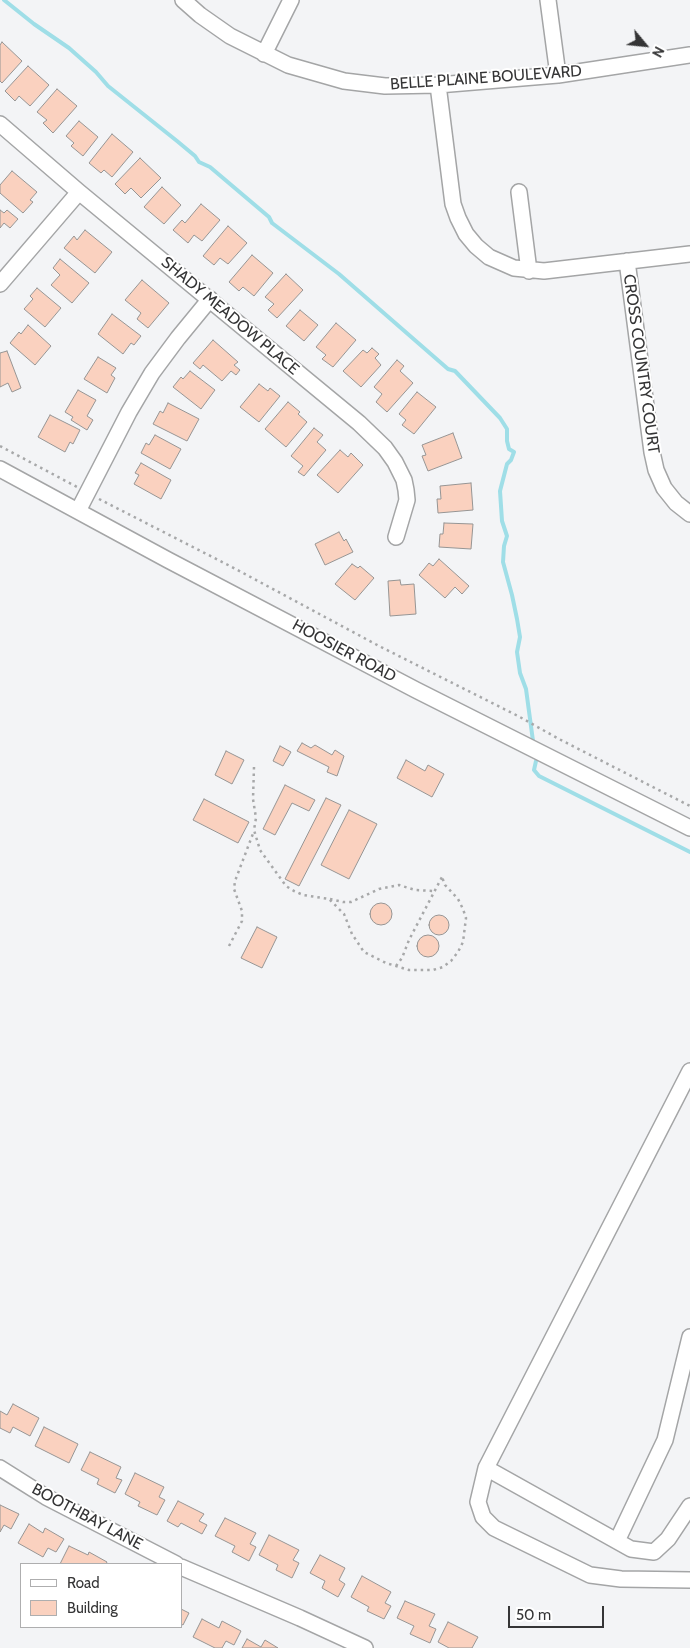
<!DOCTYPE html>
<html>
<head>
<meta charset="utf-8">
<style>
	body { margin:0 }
	#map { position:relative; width:690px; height:1648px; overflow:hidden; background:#f3f4f6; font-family:Cabin,sans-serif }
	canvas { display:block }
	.legend { position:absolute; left:20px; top:1563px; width:162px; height:65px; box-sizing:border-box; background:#fff; border:1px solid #aeaeaf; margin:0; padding:6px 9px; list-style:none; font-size:15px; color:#353536 }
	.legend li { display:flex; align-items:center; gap:10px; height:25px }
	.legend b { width:25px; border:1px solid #aeaeaf }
	.north { position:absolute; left:620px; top:20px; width:50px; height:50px; -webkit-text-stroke:4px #fff; paint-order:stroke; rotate:118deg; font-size:14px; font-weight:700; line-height:20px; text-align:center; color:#353536 }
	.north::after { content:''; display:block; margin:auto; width:18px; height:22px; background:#353536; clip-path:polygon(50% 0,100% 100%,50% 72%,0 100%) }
	.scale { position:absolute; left:508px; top:1606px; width:96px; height:22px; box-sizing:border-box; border:2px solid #353536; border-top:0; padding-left:6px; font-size:15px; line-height:18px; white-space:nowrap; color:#353536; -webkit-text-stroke:4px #fff; paint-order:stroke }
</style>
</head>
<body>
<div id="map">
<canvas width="690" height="1648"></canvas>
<ul class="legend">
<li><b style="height:6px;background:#fff"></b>Road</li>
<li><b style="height:14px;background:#fad1bf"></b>Building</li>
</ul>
<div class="north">N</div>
<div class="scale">50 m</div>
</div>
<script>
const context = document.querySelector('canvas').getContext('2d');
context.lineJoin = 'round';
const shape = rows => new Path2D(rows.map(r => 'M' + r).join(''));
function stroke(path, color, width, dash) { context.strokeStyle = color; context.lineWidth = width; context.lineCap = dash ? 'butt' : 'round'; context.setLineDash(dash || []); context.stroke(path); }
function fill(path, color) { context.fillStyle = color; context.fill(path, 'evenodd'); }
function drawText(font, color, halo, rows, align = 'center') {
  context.font = font + ' Cabin,sans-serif'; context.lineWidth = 4; context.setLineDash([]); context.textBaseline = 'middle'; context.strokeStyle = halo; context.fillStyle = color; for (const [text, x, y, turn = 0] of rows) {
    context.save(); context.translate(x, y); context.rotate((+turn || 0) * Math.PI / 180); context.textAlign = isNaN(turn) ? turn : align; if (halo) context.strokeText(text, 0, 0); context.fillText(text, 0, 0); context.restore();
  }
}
stroke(shape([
	[4,0,34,24,69,48,96,72,108,86,177,141,195,156,199,162,210,167,269,217,272,223,339,274,448,369,455,371,500,418,507,429,507,441,509,449,514,452,511,460,507,464,500,491,502,521,507,536,504,546,503,562,512,595,517,619,520,637,517,652,520,673,526,689,533,741],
	[536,761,534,770,539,776,690,852]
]), '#9fdee7', 4);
const building = shape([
	[2,42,22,61,2,83,0,81,0,45,2,42],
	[28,66,49,85,30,106,19,96,15,101,5,91,28,66],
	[57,89,77,106,53,133,43,123,47,120,37,112,57,89],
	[79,121,98,137,83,156,71,146,74,143,66,136,79,121],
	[112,134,133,152,112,177,104,170,101,173,89,163,112,134],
	[140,158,161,178,141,198,131,188,125,194,115,184,140,158],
	[12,171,37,192,30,200,33,202,23,213,0,193,0,185,12,171],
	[162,187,181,205,164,224,144,207,162,187],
	[201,204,220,220,202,241,194,235,188,243,173,230,182,220,185,223,201,204],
	[0,210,4,213,7,210,18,219,10,228,4,223,0,228,0,210],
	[228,226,247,243,228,264,220,258,214,265,203,256,228,226],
	[85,230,112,252,95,273,64,248,74,236,77,240,85,230],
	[252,255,273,273,254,296,243,287,239,291,229,282,252,255],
	[60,259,89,283,72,303,51,285,60,275,53,268,60,259],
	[286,274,303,290,277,318,268,310,274,304,265,297,286,274],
	[142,280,169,303,148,328,137,319,141,313,125,300,142,280],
	[37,288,61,308,45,327,24,309,33,299,30,296,37,288],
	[300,310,318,325,304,341,286,326,300,310],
	[112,314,141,336,134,345,131,343,123,354,98,334,112,314],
	[336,323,356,340,333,367,322,359,326,355,316,347,336,323],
	[28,325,51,346,35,365,10,343,19,332,21,334,28,325],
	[213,340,238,362,234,365,240,370,236,375,231,371,222,381,203,365,200,369,193,363,213,340],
	[372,348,379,354,375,358,381,365,361,387,343,371,363,350,367,353,372,348],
	[7,351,21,388,12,392,8,383,0,387,0,353,7,351],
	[98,357,116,368,111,375,115,378,107,393,84,379,98,357],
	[397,360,404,366,400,371,413,383,387,412,376,402,382,394,374,387,397,360],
	[190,371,215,390,201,409,173,387,181,377,183,379,190,371],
	[259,384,268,391,270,388,280,396,259,422,240,407,259,384],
	[78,390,96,400,87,416,93,420,87,430,71,420,73,417,65,412,78,390],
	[417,392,436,407,414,434,402,425,406,420,399,414,417,392],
	[288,402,300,412,298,414,307,422,286,447,265,429,288,402],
	[168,403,199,419,187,441,153,424,160,411,163,413,168,403],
	[50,415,80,430,73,444,70,442,65,452,38,437,50,415],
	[314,428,323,435,317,442,326,450,304,476,298,472,303,466,291,456,314,428],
	[453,433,462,458,428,471,422,456,426,455,422,445,453,433],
	[155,435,181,449,170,469,141,453,146,443,149,445,155,435],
	[340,450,348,457,351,453,363,465,338,493,317,475,340,450],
	[141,463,171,480,161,499,134,484,139,475,135,473,141,463],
	[471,483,473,510,438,513,437,499,441,499,440,486,471,483],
	[444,523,473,524,471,549,439,547,440,534,443,534,444,523],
	[339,532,344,541,346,539,353,552,325,565,315,544,339,532],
	[439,559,469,586,462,594,455,587,445,598,419,575,429,563,433,566,439,559],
	[352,564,358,568,360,566,374,578,355,600,335,584,352,564],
	[400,580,401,585,414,584,416,614,390,616,388,581,400,580],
	[302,743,311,748,315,745,332,755,335,750,344,756,337,776,327,772,329,767,297,751,302,743],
	[280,746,291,752,283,766,273,761,280,746],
	[226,751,244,760,232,784,215,775,226,751],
	[406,760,425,771,428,765,444,774,432,797,397,778,406,760],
	[285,785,315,800,309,811,292,803,275,835,263,829,285,785],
	[326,798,341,805,299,886,285,879,326,798],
	[204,799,249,822,238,843,193,820,204,799],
	[349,810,377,824,349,879,321,865,349,810],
	'370 914a11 11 0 1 1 22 0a11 11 0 1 1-22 0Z',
	'429 925a10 10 0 1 1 20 0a10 10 0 1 1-20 0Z',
	[257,927,277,937,262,968,241,958,257,927],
	'417 946a11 11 0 1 1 22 0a11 11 0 1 1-22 0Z',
	[13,1404,39,1418,30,1436,13,1427,10,1433,0,1428,0,1411,7,1415,13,1404],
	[44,1427,78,1444,69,1463,35,1446,44,1427],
	[90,1452,121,1467,116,1478,122,1480,115,1493,97,1484,99,1479,81,1470,90,1452],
	[135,1473,164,1487,159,1497,165,1500,157,1515,138,1506,140,1502,125,1494,135,1473],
	[178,1501,204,1514,199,1521,207,1525,202,1534,181,1523,178,1527,167,1521,178,1501],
	[0,1505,19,1514,11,1529,4,1525,0,1532,0,1505],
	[225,1518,256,1533,250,1544,256,1547,249,1561,232,1552,235,1546,215,1536,225,1518],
	[29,1524,43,1533,45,1528,64,1539,56,1552,48,1548,43,1557,18,1543,29,1524],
	[269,1535,299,1550,293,1560,299,1563,292,1578,276,1570,278,1565,259,1555,269,1535],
	[69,1546,88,1555,89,1552,107,1562,106,1564,60,1564,69,1546],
	[320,1555,345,1568,339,1580,345,1584,338,1597,322,1588,325,1581,310,1573,320,1555],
	[362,1576,391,1592,385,1603,391,1606,384,1619,367,1611,369,1607,351,1597,362,1576],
	[405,1601,435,1614,429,1626,436,1629,430,1643,410,1634,414,1626,397,1618,405,1601],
	[181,1609,189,1613,183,1625,181,1624,181,1609],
	[202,1619,219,1628,222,1621,241,1631,234,1645,226,1641,222,1648,215,1648,193,1637,202,1619],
	[448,1622,478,1637,472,1648,449,1648,438,1642,448,1622],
	[247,1639,261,1647,265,1640,278,1648,242,1648,247,1639]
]);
fill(building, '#fad1bf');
stroke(building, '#969594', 1);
const minor = shape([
	[183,0,200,15,230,36,288,65,344,81,385,86,438,85,558,75,690,55],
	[548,0,558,75],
	[264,54,291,0],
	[438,85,453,204,458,218,466,234,476,246,489,257,514,268,544,271,690,254],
	[0,124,79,192,359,423,385,448,395,462,404,480,406,490,407,500,396,537],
	[519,192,529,271],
	[627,261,652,452,656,470,664,488,676,503,690,514],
	[0,284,79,192],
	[0,469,168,560,416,690,690,828],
	[78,511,129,412,152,373,178,338,210,299],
	[690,1071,486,1468,631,1549,654,1552,668,1539,690,1506],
	[0,1468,46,1497,176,1564],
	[486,1468,478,1502,483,1517,494,1528,590,1575,621,1579,690,1580],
	[617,1541,665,1440,690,1337],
	[181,1567,300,1618,365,1648]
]);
stroke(minor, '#a4a5a6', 18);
stroke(shape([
	[0,446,77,487],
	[99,499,230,566,379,646,518,716,559,739,690,806],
	[254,767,253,799,256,818,254,830,260,850,286,886,294,891,303,895,329,899,344,914,352,934,364,952,386,963,409,970,433,970,443,967,451,961,458,952,463,942,466,918,463,909,458,899,445,885,442,877],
	[330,899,343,902,351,902,379,889,399,885,415,890,434,891],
	[229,946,242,921,242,911,234,889,235,881,254,831],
	[396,966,402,958,409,940,442,877]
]), '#a7a8a9', 2.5, [2.5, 4]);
stroke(minor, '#fff', 15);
drawText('16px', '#353536', '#fff', [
	["BELLE PLAINE BOULEVARD",486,78,-4],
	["SHADY MEADOW PLACE",230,316,40],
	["CROSS COUNTRY COURT",641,364,82],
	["HOOSIER ROAD",344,651,28],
	["BOOTHBAY LANE",87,1517,28]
]);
</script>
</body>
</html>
